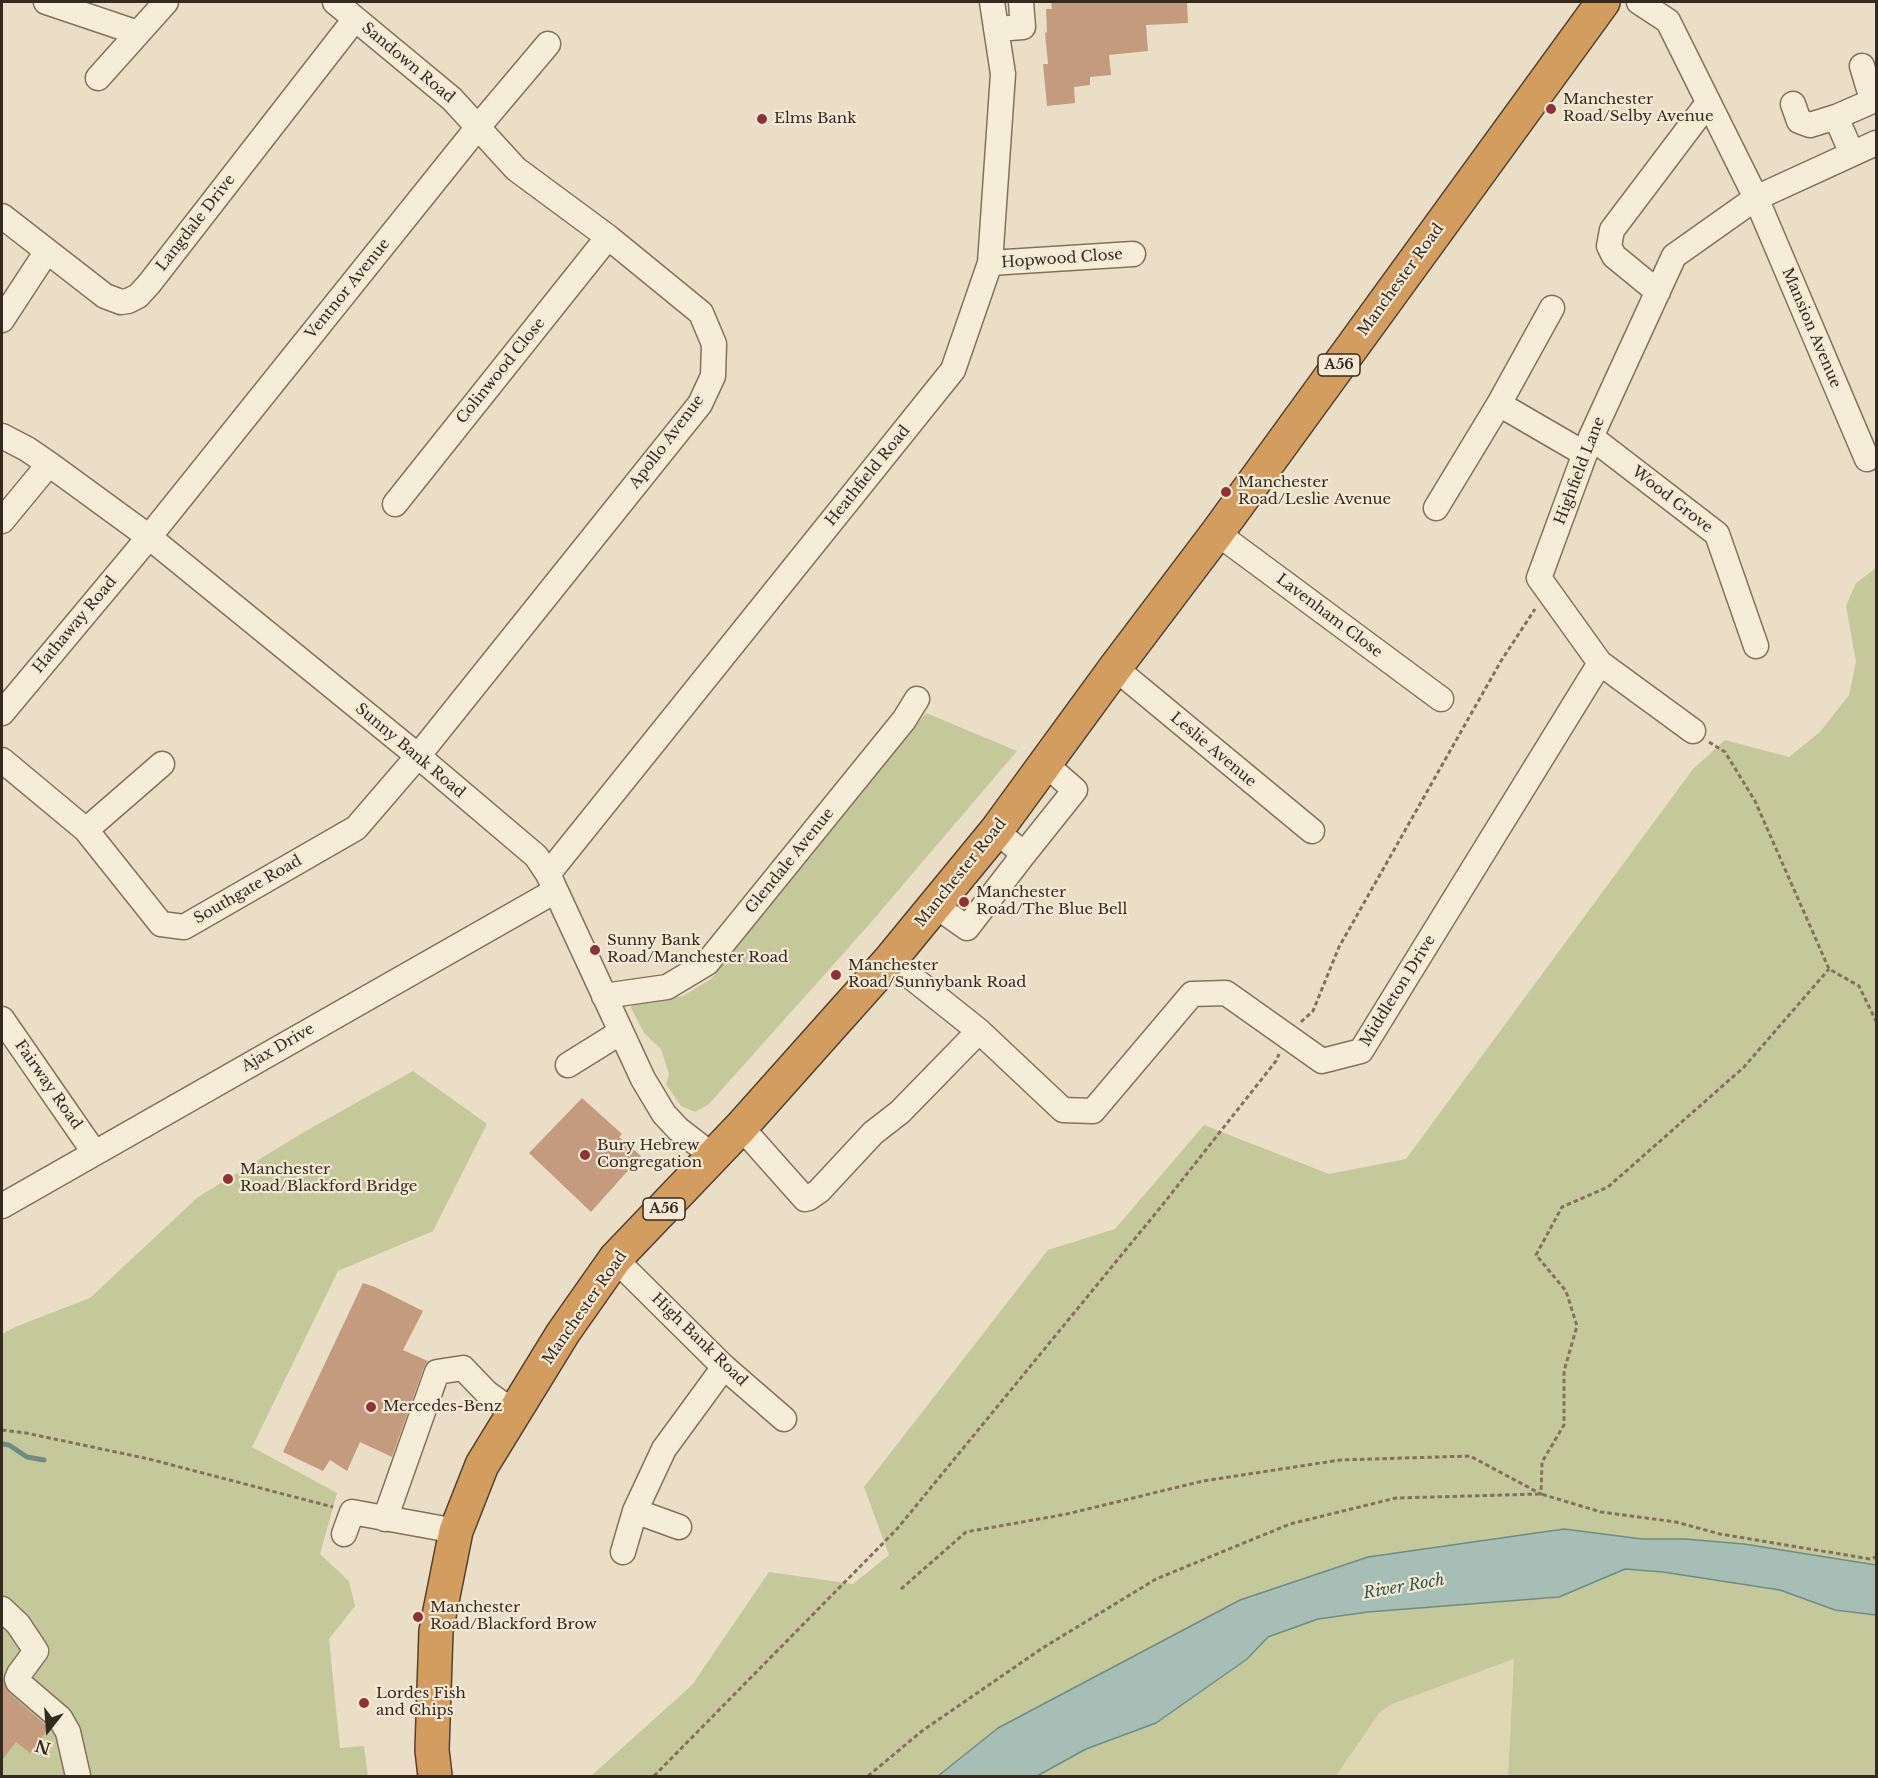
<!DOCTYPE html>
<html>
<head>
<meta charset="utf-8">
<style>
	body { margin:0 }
	#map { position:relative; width:1878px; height:1778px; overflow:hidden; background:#eadfc6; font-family:"Libre Baskerville",serif }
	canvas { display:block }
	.frame { position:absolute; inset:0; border:3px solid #362a20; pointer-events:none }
	.north { position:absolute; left:18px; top:1700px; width:60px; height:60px; -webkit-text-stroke:4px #f3e9d5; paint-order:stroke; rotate:197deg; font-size:16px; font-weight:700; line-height:24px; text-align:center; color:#362a20 }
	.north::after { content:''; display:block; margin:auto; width:21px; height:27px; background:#362a20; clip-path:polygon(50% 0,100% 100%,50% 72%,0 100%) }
</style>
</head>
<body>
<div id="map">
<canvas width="1878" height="1778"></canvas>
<div class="frame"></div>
<div class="north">N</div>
</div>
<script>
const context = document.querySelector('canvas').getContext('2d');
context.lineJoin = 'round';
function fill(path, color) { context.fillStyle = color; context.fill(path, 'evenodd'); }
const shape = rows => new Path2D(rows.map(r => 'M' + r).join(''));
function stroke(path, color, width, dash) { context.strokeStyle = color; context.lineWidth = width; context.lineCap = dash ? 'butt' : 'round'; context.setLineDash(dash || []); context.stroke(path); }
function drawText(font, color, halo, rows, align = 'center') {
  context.font = font + ' "Libre Baskerville",serif'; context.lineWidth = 4.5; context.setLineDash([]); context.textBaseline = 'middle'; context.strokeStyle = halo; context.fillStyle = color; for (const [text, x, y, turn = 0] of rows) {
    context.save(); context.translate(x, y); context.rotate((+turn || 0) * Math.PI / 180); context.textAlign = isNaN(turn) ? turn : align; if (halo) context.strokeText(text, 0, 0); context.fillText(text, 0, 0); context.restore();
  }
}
fill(shape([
	[1514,1659,1508,1776,1336,1776,1380,1712,1392,1704]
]), '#dfd7b4');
fill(shape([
	[1876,568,1876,1565,1744,1544,1685,1539,1642,1539,1564,1529,1368,1557,1240,1600,998,1728,938,1776,591,1776,692,1685,769,1572,853,1584,889,1555,864,1487,1048,1250,1115,1229,1204,1125,1329,1174,1406,1159,1693,769,1725,740,1789,757,1820,732,1849,695,1856,662,1846,606,1856,583],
	[926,713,1017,751,867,927,708,1105,695,1112,681,1106,666,1084,669,1074,661,1049,644,1033,631,1008,632,1005,634,1003,683,996,711,979],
	[413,1071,487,1124,433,1231,338,1271,252,1447,337,1493,320,1554,349,1581,355,1606,329,1639,340,1748,364,1746,368,1776,2,1776,2,1334,15,1327,90,1298,198,1197,304,1132],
	[1625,1569,1663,1572,1780,1590,1835,1610,1876,1615,1876,1776,1508,1776,1514,1659,1392,1704,1380,1712,1336,1776,1037,1776,1086,1749,1156,1723,1247,1659,1268,1637,1318,1619,1368,1612]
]), '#c4c89b');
const water = shape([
	[1564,1529,1642,1539,1685,1539,1744,1544,1876,1565,1876,1615,1835,1610,1780,1590,1663,1572,1625,1569,1559,1597,1368,1612,1318,1619,1268,1637,1247,1659,1156,1723,1086,1749,1037,1776,938,1776,998,1728,1240,1600,1368,1557,1564,1529]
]);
fill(water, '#a7beb7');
stroke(water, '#6f8c84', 1.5);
stroke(shape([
	[2,1444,9,1445,27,1457,44,1460]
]), '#6f8c84', 5);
fill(shape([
	[1051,2,1187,2,1188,23,1146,25,1148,51,1109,55,1111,75,1090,77,1090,85,1074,87,1075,103,1047,106,1043,64,1048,64,1045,33,1047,32,1046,9,1052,9],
	[582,1098,622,1134,619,1137,641,1156,591,1212,529,1153],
	[363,1283,375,1287,423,1311,403,1350,428,1361,424,1367,392,1457,360,1442,347,1471,330,1460,323,1471,283,1452],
	[2,1677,9,1693,49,1728,30,1753,16,1742,2,1760]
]), '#c59b7f');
const minor = shape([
	[46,2,138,33],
	[1639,2,1668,21,1756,198,1867,459],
	[996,29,1023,27,1021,2],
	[98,78,166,2],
	[1793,104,1799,121,1810,125,1836,117],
	[1852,154,1836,117,1868,103,1871,96,1862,66],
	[2,216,105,296,121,302,128,301,138,296,149,284,355,19],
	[990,263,1133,254],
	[1658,292,1614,256,1609,246,1612,230,1708,103],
	[1552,308,1499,404,1585,454],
	[2,320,47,251],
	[2,436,27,449,49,464,149,537,418,756,536,856,548,874,643,1079,664,1114,678,1129,713,1156],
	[1591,437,1717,534,1756,646],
	[395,504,608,237],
	[1436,508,1499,404],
	[2,521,49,464],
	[1217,533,1441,699],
	[1115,668,1312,831],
	[2,713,149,537,478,127,548,44],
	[1693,731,1600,663,1539,578,1591,437,1674,256,1756,198,1876,143],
	[2,760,86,830,161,924,184,927,356,828,418,756,700,404,713,376,714,344,701,313,608,237,516,169,452,99,335,2],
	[86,830,162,764],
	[996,831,1024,854,1075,790,1045,764],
	[548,874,953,370,990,263,1003,74,992,2],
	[936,906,967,928,1024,854],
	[890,960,979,1031,1063,1110,1093,1111,1192,994,1226,993,1322,1061,1361,1051,1600,663],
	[604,996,667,987,707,963,904,720,917,699],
	[2,1019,94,1152],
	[568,1065,621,1032],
	[741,1127,805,1199,809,1198,819,1191,873,1133,900,1112,979,1031],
	[2,1206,555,891],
	[615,1259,724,1367,784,1419],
	[635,1511,679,1527],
	[385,1519,437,1372,463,1368,487,1393,515,1413],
	[344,1534,352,1512,456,1531],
	[623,1552,635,1511,664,1449,724,1367],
	[2,1609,18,1624,36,1651,19,1674,17,1679,18,1682,60,1718,68,1732,78,1776]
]);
const highway = shape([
	[435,1776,432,1750,436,1631,456,1531,482,1465,563,1333,615,1259,741,1127,890,960,996,831,1115,668,1217,533,1603,2]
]);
stroke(minor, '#84715d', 27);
stroke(highway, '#534031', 36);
stroke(shape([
	[1709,742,1725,752,1755,801,1829,969,1859,986,1876,1021],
	[1301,1022,1313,1011,1339,947,1501,661,1535,609],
	[2,1430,26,1433,149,1459,333,1507],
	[901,1589,966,1532,1067,1514,1203,1481,1340,1460,1470,1456,1541,1494,1542,1462,1564,1425,1564,1371,1577,1326,1566,1291,1536,1255,1562,1207,1608,1187,1744,1067,1829,969],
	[654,1776,897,1529,1160,1208,1276,1061,1279,1054],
	[868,1776,922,1731,1041,1649,1156,1579,1290,1524,1396,1498,1541,1494,1601,1512,1676,1522,1720,1534,1870,1559,1876,1557]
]), '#84715d', 3, [4.5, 3]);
stroke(minor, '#f6edd9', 24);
stroke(highway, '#d29d5e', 33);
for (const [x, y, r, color] of [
	[1551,109,6,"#8e3235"],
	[762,119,6,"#8e3235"],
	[1226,492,6,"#8e3235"],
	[964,902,6,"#8e3235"],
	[595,950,6,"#8e3235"],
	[836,975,6,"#8e3235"],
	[585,1155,6,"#8e3235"],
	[228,1179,6,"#8e3235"],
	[371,1407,6,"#8e3235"],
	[418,1617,6,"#8e3235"],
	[364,1703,6,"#8e3235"]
]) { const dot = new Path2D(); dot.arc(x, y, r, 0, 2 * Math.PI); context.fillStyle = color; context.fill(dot); stroke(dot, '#f3e9d5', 2); }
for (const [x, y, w] of [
	[1339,365,42],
	[664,1209,42]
]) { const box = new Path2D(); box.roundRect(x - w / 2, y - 11, w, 22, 4.5); context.fillStyle = '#f3e9d5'; context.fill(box); stroke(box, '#362a20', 1.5); }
drawText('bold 14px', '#362a20', null, [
	["A56",1339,365],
	["A56",664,1209]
]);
drawText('15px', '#362a20', '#f3e9d5', [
	["Sandown Road",408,63,40],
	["Langdale Drive",196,223,-52],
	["Hopwood Close",1062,259,-4],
	["Manchester Road",1401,280,-54],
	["Ventnor Avenue",348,289,-51],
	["Mansion Avenue",1811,328,67],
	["Colinwood Close",501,371,-51],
	["Apollo Avenue",667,442,-53],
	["Highfield Lane",1580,471,-69],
	["Heathfield Road",868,476,-51],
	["Wood Grove",1672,500,38],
	["Lavenham Close",1329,616,37],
	["Hathaway Road",75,625,-50],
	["Leslie Avenue",1213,750,40],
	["Sunny Bank Road",410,751,40],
	["Glendale Avenue",790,861,-51],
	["Manchester Road",961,873,-51],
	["Southgate Road",248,890,-30],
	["Middleton Drive",1398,991,-58],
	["Ajax Drive",278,1048,-30],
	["Fairway Road",48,1085,55],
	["Manchester Road",585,1308,-55],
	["High Bank Road",699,1340,44]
]);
drawText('15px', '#362a20', '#f3e9d5', [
	["Manchester",1563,100],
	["Road/Selby Avenue",1563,117],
	["Elms Bank",774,119],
	["Manchester",1238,483],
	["Road/Leslie Avenue",1238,500],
	["Manchester",976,893],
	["Road/The Blue Bell",976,910],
	["Sunny Bank",607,941],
	["Road/Manchester Road",607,958],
	["Manchester",848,966],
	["Road/Sunnybank Road",848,983],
	["Bury Hebrew",597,1146],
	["Congregation",597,1163],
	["Manchester",240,1170],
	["Road/Blackford Bridge",240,1187],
	["Mercedes-Benz",383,1407],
	["Manchester",430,1608],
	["Road/Blackford Brow",430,1625],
	["Lordes Fish",376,1694],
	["and Chips",376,1711]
], 'left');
drawText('italic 16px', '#305451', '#f3e9d5', [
	["River Roch",1404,1587,-10]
]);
</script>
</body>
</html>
